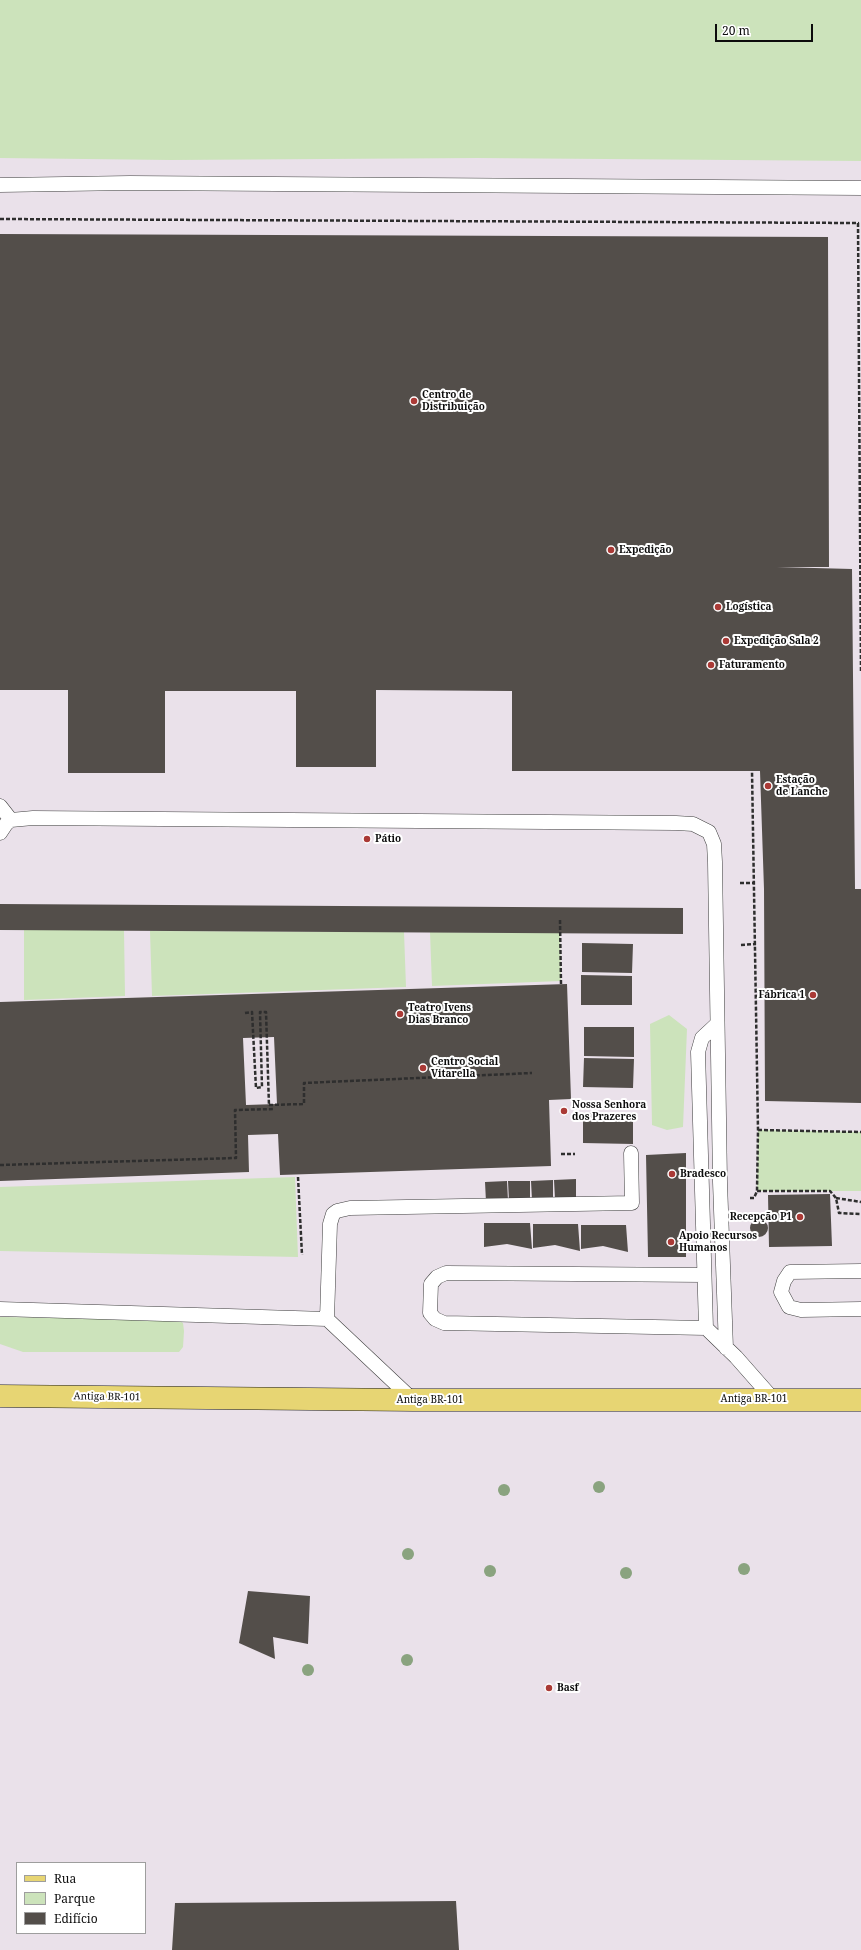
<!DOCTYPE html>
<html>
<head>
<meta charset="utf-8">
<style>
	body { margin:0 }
	#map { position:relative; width:861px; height:1950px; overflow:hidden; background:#fdfbed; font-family:"Noto Serif",serif }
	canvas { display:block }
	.legend { position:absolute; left:16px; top:1862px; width:130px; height:72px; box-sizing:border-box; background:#fff; border:1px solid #9e9e9e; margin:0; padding:5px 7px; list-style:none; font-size:12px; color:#0c0c0c }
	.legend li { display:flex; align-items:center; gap:8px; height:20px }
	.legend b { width:20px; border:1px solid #9e9e9e }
	.scale { position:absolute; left:715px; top:24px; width:98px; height:18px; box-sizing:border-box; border:2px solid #0c0c0c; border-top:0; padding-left:5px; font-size:12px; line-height:14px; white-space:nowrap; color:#0c0c0c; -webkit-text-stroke:3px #fff; paint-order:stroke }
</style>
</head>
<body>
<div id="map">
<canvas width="861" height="1950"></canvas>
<ul class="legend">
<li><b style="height:5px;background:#e7d573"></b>Rua</li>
<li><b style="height:11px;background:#cce3bb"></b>Parque</li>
<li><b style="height:11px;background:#534e4a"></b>Edifício</li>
</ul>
<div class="scale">20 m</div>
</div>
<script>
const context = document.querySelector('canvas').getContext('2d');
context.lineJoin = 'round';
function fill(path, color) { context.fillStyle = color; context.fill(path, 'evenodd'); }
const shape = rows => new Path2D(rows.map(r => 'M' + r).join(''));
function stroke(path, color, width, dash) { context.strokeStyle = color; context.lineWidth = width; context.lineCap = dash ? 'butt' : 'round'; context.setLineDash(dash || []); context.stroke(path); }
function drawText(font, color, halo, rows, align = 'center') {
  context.font = font + ' "Noto Serif",serif'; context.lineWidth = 4; context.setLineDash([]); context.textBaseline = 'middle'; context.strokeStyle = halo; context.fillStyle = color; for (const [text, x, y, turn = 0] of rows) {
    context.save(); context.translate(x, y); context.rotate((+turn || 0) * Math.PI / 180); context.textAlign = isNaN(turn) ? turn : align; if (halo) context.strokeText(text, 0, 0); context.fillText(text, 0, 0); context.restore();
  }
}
fill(shape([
	[0,107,861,114,861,1950,0,1950],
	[17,1863,145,1863,145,1933,17,1933]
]), '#eae1ea');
fill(shape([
	[0,0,861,0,861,161,477,158,171,160,0,158],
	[24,930,124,930,125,996,24,1000],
	[150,931,404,932,406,987,152,996],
	[430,932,560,933,561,981,432,986],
	[669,1015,687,1029,683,1127,667,1130,652,1125,650,1024],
	[758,1130,861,1132,861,1191,757,1191],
	[295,1177,298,1257,0,1251,0,1187],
	[0,1317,176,1319,183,1323,184,1331,183,1347,179,1352,23,1352,0,1344]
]), '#cce3bb');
fill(shape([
	[0,234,828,237,829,567,777,567,852,569,855,889,861,889,861,1103,765,1101,764,889,760,771,512,771,512,691,376,690,376,767,296,767,296,691,165,691,165,773,68,773,68,690,0,690],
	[0,904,683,908,683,934,0,930],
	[582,943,633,944,632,973,582,972],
	[581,975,632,976,632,1005,581,1005],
	[567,984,571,1099,549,1100,551,1166,280,1175,278,1134,248,1135,249,1172,0,1181,0,1002],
	[274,1037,277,1104,246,1105,243,1038],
	[584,1027,634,1027,634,1057,584,1056],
	[584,1058,634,1059,633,1088,583,1087],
	[583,1113,633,1114,633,1144,583,1143],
	[686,1153,686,1257,648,1257,646,1155],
	[576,1179,576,1199,555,1199,554,1180],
	[553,1180,553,1200,532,1200,531,1181],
	[507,1181,508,1201,486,1202,485,1182],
	[508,1181,530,1181,530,1200,509,1201],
	[830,1194,832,1246,769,1247,768,1195],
	'750 1228a9 9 0 1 1 18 0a9 9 0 1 1-18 0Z',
	[484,1223,530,1223,532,1249,507,1244,484,1247],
	[533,1224,578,1224,580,1251,555,1245,533,1248],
	[581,1225,626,1225,628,1252,603,1246,581,1249],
	[248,1591,310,1596,308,1644,273,1637,275,1659,239,1643],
	[456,1901,459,1950,172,1950,175,1903]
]), '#534e4a');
const service = shape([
	[0,185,130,183,861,188],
	[0,806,11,820],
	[0,833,6,824,11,820,33,818,676,823,693,824,709,832,714,844,715,862,720,1182,726,1348],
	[716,1025,702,1038,698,1052,706,1328,736,1357,773,1399],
	[861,1271,790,1272,784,1281,781,1292,789,1307,801,1310,861,1309],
	[704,1275,446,1273,437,1277,431,1284,430,1313,435,1319,444,1323,706,1328],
	[0,1309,327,1319,413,1400],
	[327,1319,330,1224,333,1214,337,1211,350,1208,632,1203,631,1153]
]);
const primary = shape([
	[0,1396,413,1400,861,1400]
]);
stroke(service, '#3f3f3f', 15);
stroke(primary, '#1d1d1d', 23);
stroke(shape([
	[0,219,858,223,861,672],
	[740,883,755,883],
	[560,920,561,984],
	[741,945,756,944],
	[245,1013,252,1012,256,1088,262,1087,260,1012,266,1012,269,1106],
	[269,1105,304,1104,304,1083,532,1073],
	[758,1130,861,1132],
	[561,1154,575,1154],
	[0,1165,236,1158,235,1110,274,1109],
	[298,1177,302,1255],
	[757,1191,830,1191,836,1198,839,1213,861,1214],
	[750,1198,754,1198,757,1191,758,1130,752,771],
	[836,1198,861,1202]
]), '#2e2e2e', 2.5, [4, 2]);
stroke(service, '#fff', 14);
stroke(primary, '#e7d573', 22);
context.fillStyle = '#8aa37f';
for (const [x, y] of [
	[599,1487],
	[504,1490],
	[408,1554],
	[744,1569],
	[490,1571],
	[626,1573],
	[407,1660],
	[308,1670]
]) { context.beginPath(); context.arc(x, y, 6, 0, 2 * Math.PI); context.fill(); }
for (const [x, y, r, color] of [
	[414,401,4,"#aa3a36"],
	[611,550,4,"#aa3a36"],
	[718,607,4,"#aa3a36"],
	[726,641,4,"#aa3a36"],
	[711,665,4,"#aa3a36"],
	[768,786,4,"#aa3a36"],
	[367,839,4,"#aa3a36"],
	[813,995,4,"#aa3a36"],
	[400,1014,4,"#aa3a36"],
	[423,1068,4,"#aa3a36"],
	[564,1111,4,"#aa3a36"],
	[672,1174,4,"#aa3a36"],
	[800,1217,4,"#aa3a36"],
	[671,1242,4,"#aa3a36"],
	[549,1688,4,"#aa3a36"]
]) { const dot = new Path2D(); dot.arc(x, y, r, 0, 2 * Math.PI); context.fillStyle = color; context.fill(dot); stroke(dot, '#fff', 1.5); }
drawText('bold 10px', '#0c0c0c', '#fff', [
	["Centro de",422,395],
	["Distribuição",422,407],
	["Expedição",619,550],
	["Logística",726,607],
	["Expedição Sala 2",734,641],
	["Faturamento",719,665],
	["Estação",776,780],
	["de Lanche",776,792],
	["Pátio",375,839],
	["Fábrica 1",805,995,"right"],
	["Teatro Ivens",408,1008],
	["Dias Branco",408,1020],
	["Centro Social",431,1062],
	["Vitarella",431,1074],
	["Nossa Senhora",572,1105],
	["dos Prazeres",572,1117],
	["Bradesco",680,1174],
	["Recepção P1",792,1217,"right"],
	["Apoio Recursos",679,1236],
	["Humanos",679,1248],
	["Basf",557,1688]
], 'left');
drawText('10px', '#0c0c0c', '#fff', [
	["Antiga BR-101",107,1397,1],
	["Antiga BR-101",754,1399],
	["Antiga BR-101",430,1400]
]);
</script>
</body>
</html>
